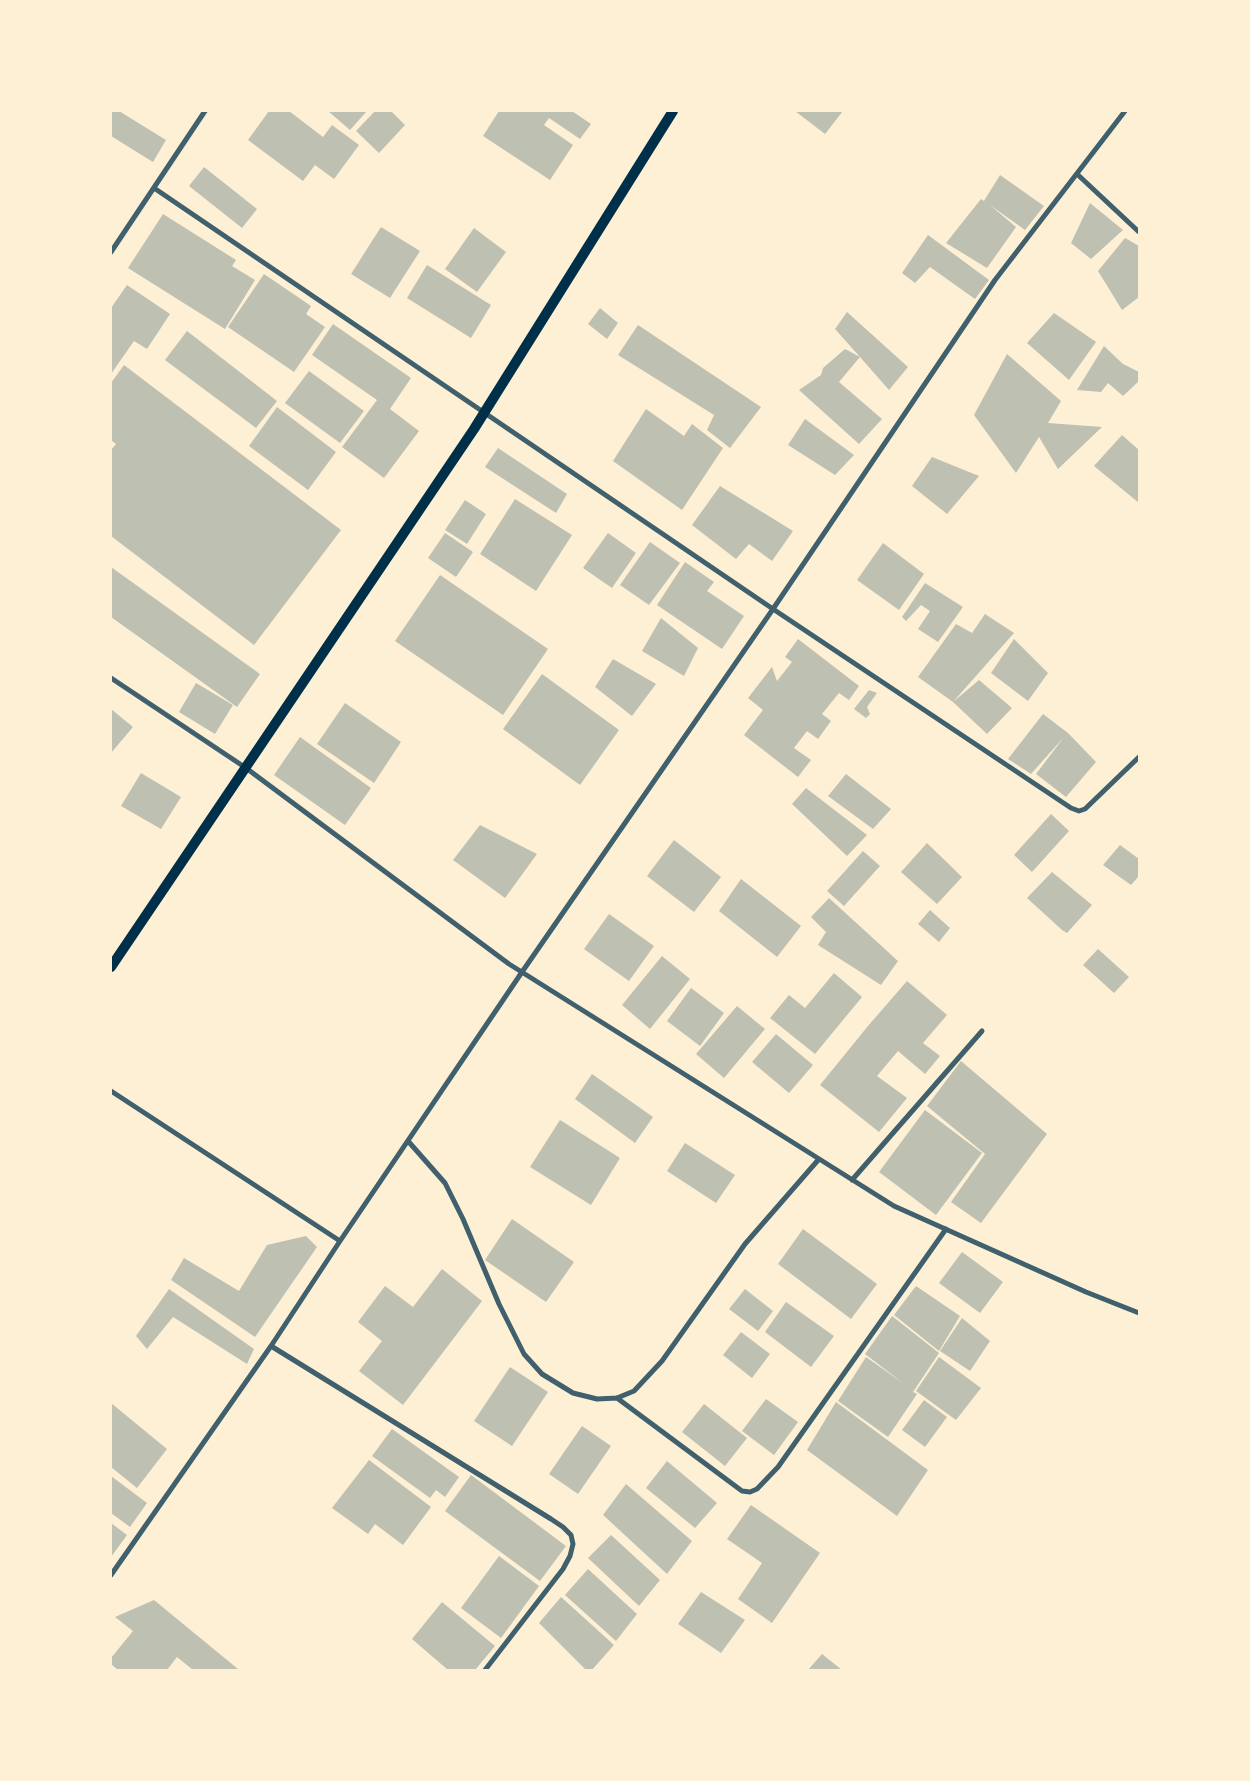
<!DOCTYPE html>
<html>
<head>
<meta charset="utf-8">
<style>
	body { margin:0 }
	#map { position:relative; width:1250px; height:1781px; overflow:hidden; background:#fdf0d5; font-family:Literata,serif }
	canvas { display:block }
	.frame { position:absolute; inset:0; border:112px solid #fdf0d5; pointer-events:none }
</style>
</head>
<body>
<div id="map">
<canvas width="1250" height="1781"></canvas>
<div class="frame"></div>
</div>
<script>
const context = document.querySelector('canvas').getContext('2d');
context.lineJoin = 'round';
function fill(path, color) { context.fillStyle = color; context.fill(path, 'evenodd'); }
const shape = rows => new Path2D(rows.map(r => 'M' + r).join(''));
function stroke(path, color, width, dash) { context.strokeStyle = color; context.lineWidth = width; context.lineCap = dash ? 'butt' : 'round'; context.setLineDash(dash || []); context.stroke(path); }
fill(shape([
	[111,111,119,111,166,140,153,162,111,136],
	[269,111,289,111,323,137,332,125,359,145,334,179,315,165,303,181,248,140],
	[328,111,367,111,350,130],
	[375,111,391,111,405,125,379,153,356,131],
	[499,111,572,111,591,124,580,139,549,118,544,125,573,145,550,180,483,136],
	[795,111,843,111,825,134],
	[204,167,257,209,242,228,189,186],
	[1000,175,1044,206,1025,230,990,205,1016,227,987,268,946,243,981,199,984,201],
	[1090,203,1123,230,1091,259,1071,243],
	[163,214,236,260,232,266,255,280,225,329,128,268],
	[381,227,420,251,390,298,351,274],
	[474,228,506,252,477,292,445,269],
	[928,235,989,280,975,299,930,267,915,283,902,273],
	[1125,238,1139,246,1139,297,1122,310,1098,271],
	[427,265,491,305,471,338,407,298],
	[264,274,311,306,306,314,325,327,294,372,228,327],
	[127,285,170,314,147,349,134,341,111,374,111,308],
	[600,308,618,323,607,339,588,324],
	[847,312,908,367,889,390,860,357,839,382,882,419,859,444,799,390,821,375,823,368,845,349,860,357,835,329],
	[1054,313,1096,342,1069,380,1027,343],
	[333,324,411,378,390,409,419,431,384,478,342,447,377,400,312,355],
	[638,325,761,407,730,448,707,430,714,415,618,355],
	[187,331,277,401,256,428,165,360],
	[1104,346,1123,364,1139,372,1139,381,1123,396,1108,383,1101,392,1077,390],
	[1007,354,1061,401,1048,423,1102,427,1058,469,1039,437,1016,473,974,415],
	[124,365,341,530,254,645,111,536,111,450,116,444,111,440,111,383],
	[309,371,364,411,340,443,285,403],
	[277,407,336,452,308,490,249,446],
	[646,409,684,436,692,424,723,448,682,510,613,461],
	[805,419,854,455,835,475,788,445],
	[1122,435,1139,450,1139,503,1094,466],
	[498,448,567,494,556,513,485,467],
	[932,457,979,476,947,514,912,486],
	[720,486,793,531,772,561,749,544,736,559,692,525],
	[515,499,572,535,536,591,480,554],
	[465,500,486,514,467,544,445,530],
	[445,533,473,552,456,577,428,558],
	[608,533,636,553,612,588,583,568],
	[650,542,680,563,649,605,620,585],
	[883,543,924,574,899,610,857,580],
	[685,562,714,582,707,591,744,616,722,649,657,605],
	[111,567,260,674,237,707,111,617],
	[440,575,548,649,503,715,395,641],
	[925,583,963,607,938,642,918,629,930,611,921,605,906,621,902,617],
	[985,614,1014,633,953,702,918,677,956,624,972,633],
	[661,618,698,648,684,676,642,651],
	[798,639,859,686,849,700,839,693,822,714,831,721,818,739,807,731,794,748,811,760,798,777,744,735,763,710,748,698,772,667,777,681,792,662,785,657],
	[1014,639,1048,673,1028,701,991,673],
	[613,659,656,684,632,716,595,687],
	[542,674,619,730,580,785,503,729],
	[979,680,1012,708,987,734,953,702],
	[196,683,233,705,215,734,179,712],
	[869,690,877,693,867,707,870,714,866,718,854,709],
	[345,703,401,742,374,783,317,744],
	[111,709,133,727,111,753],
	[1043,714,1068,733,1096,762,1066,797,1036,774,1064,737,1031,774,1008,759],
	[300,737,371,788,345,825,274,775],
	[141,773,181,797,161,829,121,806],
	[846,774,891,809,873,829,828,796],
	[806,788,867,835,847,856,792,804],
	[1051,814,1069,831,1032,872,1014,855],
	[480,825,537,854,505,898,453,860],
	[674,840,721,877,694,912,647,876],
	[927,843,962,877,937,904,901,872],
	[1120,845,1139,859,1139,876,1131,885,1103,865],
	[863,851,880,866,844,906,827,891],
	[1052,872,1092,905,1067,933,1062,930,1027,898],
	[741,879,801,926,777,957,719,911],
	[829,898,898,961,881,985,818,945,826,932,811,917],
	[930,910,950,928,939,942,918,924],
	[609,914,654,946,629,981,584,949],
	[1098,949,1129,977,1114,993,1083,965],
	[662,956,690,979,650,1029,622,1005],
	[834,973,862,997,815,1054,770,1018,789,995,805,1008],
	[907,981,947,1015,923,1043,940,1056,925,1074,898,1051,877,1076,907,1098,879,1132,820,1085,868,1026],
	[691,988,724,1013,700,1046,667,1021],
	[737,1006,765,1029,724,1078,696,1054],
	[776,1034,813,1065,789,1093,752,1062],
	[961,1061,1047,1134,981,1223,951,1202,985,1154,927,1106],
	[592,1074,653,1117,635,1143,575,1099],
	[925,1110,982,1153,936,1215,879,1172],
	[560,1120,620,1158,591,1205,530,1167],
	[685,1143,735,1175,716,1203,667,1171],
	[512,1219,574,1262,546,1302,485,1260],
	[803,1229,877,1284,851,1319,778,1264],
	[306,1236,317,1247,255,1337,171,1280,184,1258,239,1291,267,1245],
	[962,1252,1003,1282,980,1313,939,1283],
	[442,1269,482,1301,403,1405,359,1371,382,1341,358,1322,385,1286,413,1307],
	[916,1286,960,1316,939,1351,894,1315],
	[169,1289,254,1349,247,1364,173,1317,147,1349,136,1336],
	[745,1289,773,1311,758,1331,729,1309],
	[786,1302,834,1336,811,1367,765,1332],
	[892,1316,939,1353,913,1392,917,1394,888,1437,838,1401,866,1357,903,1383,865,1354],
	[962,1318,990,1341,970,1371,940,1351],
	[741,1332,770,1354,752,1378,723,1355],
	[939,1357,981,1388,956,1420,916,1391],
	[510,1367,548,1392,512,1446,474,1421],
	[766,1399,798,1422,774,1455,742,1431],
	[924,1400,947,1417,925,1447,902,1430],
	[836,1402,928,1470,897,1516,807,1450],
	[111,1403,167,1449,137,1488,111,1467],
	[704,1404,747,1438,725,1466,682,1432],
	[582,1426,611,1446,578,1494,549,1474],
	[392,1429,459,1477,445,1497,436,1490,430,1498,372,1456],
	[369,1460,431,1507,403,1545,375,1524,368,1534,332,1508],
	[667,1461,717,1503,695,1528,646,1488],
	[471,1475,566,1546,540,1581,445,1511],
	[111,1476,147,1503,130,1527,111,1513],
	[626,1484,692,1541,667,1574,603,1515],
	[751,1505,820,1553,772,1623,738,1599,762,1563,727,1539],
	[111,1523,127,1535,111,1557],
	[611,1535,660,1580,639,1606,588,1558],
	[499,1556,539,1586,501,1638,461,1608],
	[588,1569,637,1614,616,1641,565,1595],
	[701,1592,745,1620,721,1653,678,1624],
	[561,1597,614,1645,592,1670,586,1670,539,1623],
	[154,1600,238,1669,237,1670,193,1670,177,1657,167,1670,118,1670,111,1664,111,1658,133,1631,115,1617],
	[442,1602,495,1646,475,1670,448,1670,412,1639],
	[822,1654,842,1670,808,1670]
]), '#bec0b2');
stroke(shape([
	[1077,174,1139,232],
	[154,188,773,609,1071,808,1079,811,1085,809,1139,757],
	[111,252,205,111],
	[111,678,246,768,509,964,894,1206,1086,1292,1139,1313],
	[111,1091,340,1241],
	[408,1141,445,1183,463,1219,499,1304,524,1354,542,1374,573,1393,597,1399,617,1398,634,1391,662,1361,745,1244,819,1159],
	[852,1180,982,1031],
	[271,1346,551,1519,563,1527,571,1535,573,1544,570,1556,563,1569,485,1670],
	[617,1398,742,1491,750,1492,757,1489,778,1467,946,1229],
	[111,1575,271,1346,340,1241,522,972,773,609,995,280,1125,111]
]), '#3f606c', 5);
stroke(shape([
	[111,967,474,429,673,111]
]), '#003049', 10);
</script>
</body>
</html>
